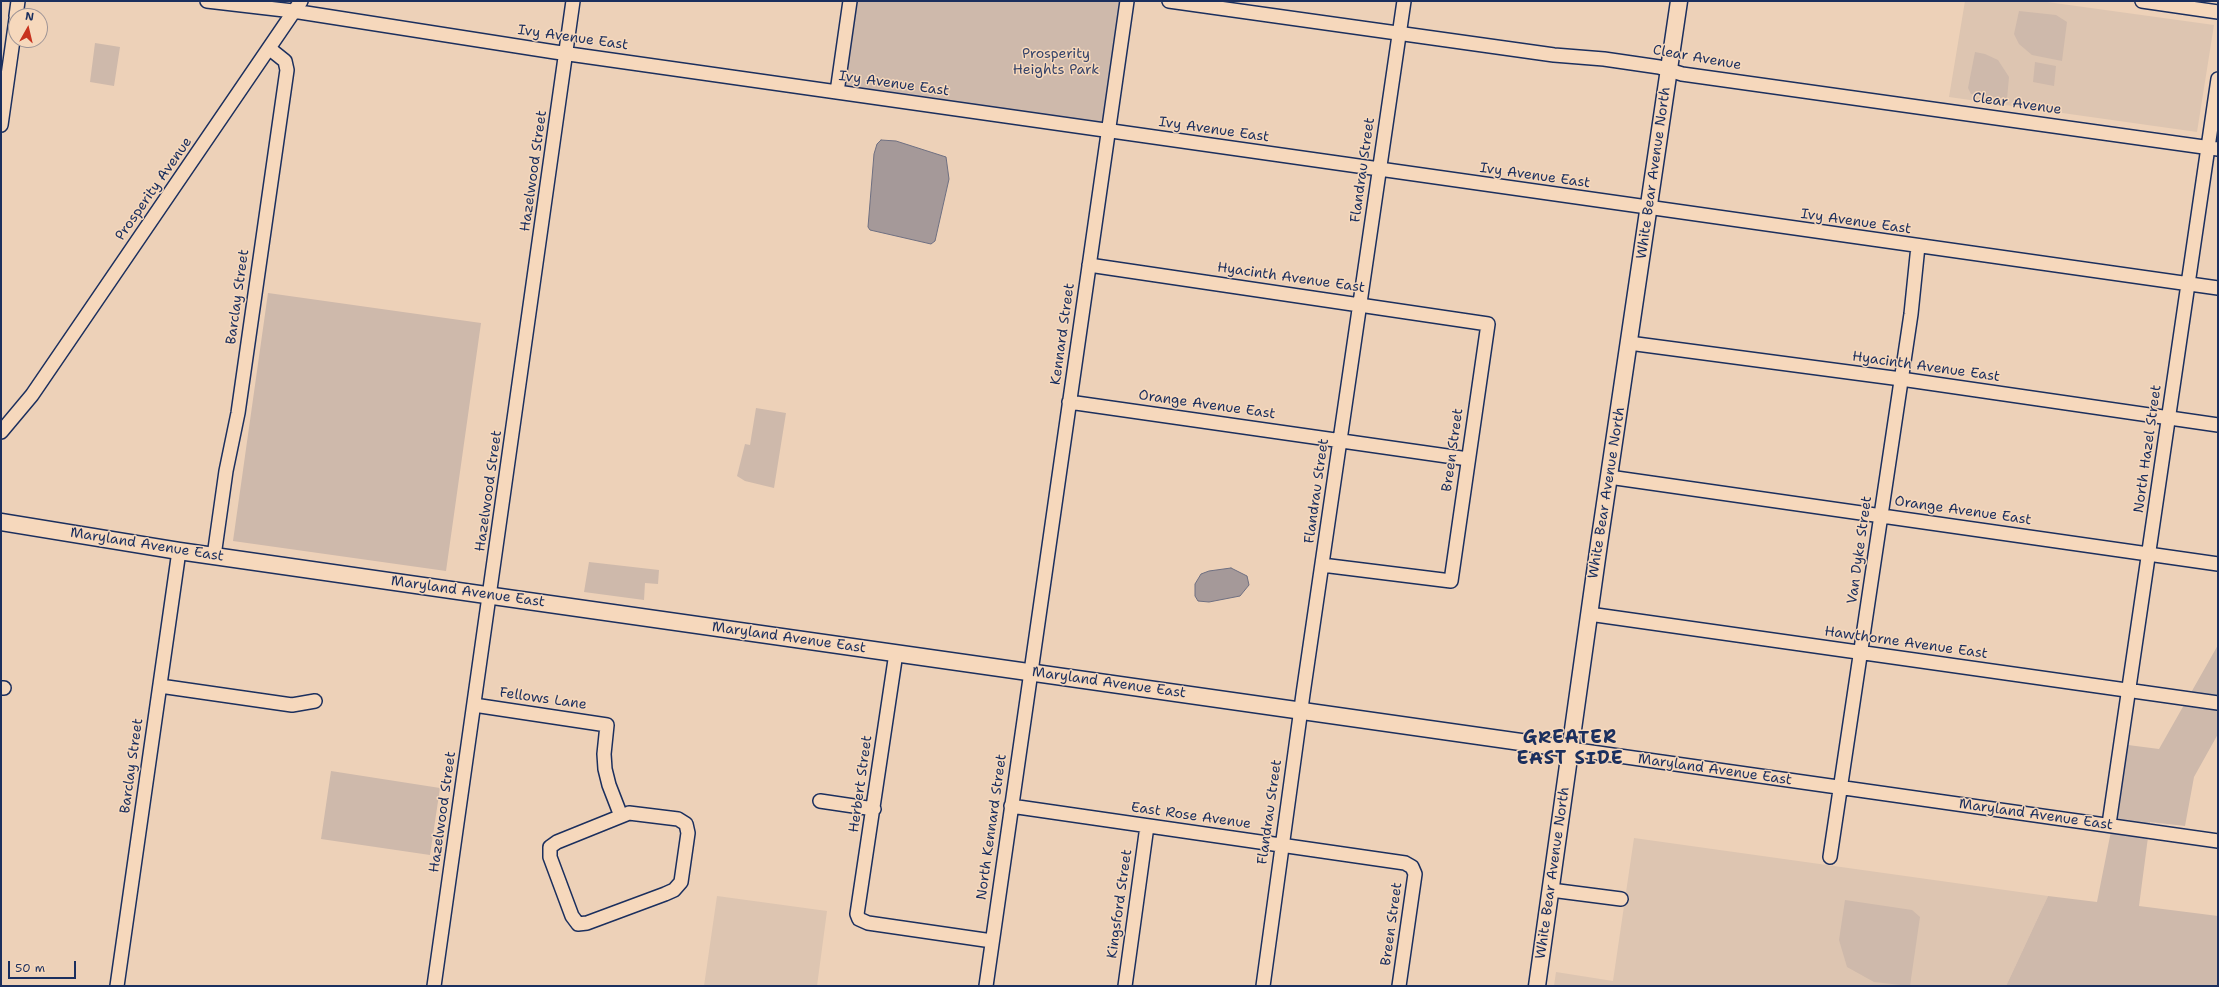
<!DOCTYPE html>
<html>
<head>
<meta charset="utf-8">
<style>
	body { margin:0 }
	#map { position:relative; width:2219px; height:987px; overflow:hidden; background:#edd1b8; font-family:"Shantell Sans",sans-serif }
	canvas { display:block }
	.frame { position:absolute; inset:0; border:2px solid #1b2f5e; pointer-events:none }
	.north { position:absolute; left:8px; top:8px; width:40px; height:40px; box-sizing:border-box; background:#f6d8bc; border:1px solid #9e9496; border-radius:50%; rotate:8deg; font-size:11px; font-weight:700; line-height:16px; text-align:center; color:#1b2f5e }
	.north::after { content:''; display:block; margin:auto; width:14px; height:18px; background:#c8321e; clip-path:polygon(50% 0,100% 100%,50% 72%,0 100%) }
	.scale { position:absolute; left:8px; top:961px; width:68px; height:18px; box-sizing:border-box; border:2px solid #1b2f5e; border-top:0; padding-left:5px; font-size:12px; line-height:14px; white-space:nowrap; color:#1b2f5e; -webkit-text-stroke:3px #f6d8bc; paint-order:stroke }
</style>
</head>
<body>
<div id="map">
<canvas width="2219" height="987"></canvas>
<div class="frame"></div>
<div class="north">N</div>
<div class="scale">50 m</div>
</div>
<script>
const context = document.querySelector('canvas').getContext('2d');
context.lineJoin = 'round';
function fill(path, color) { context.fillStyle = color; context.fill(path, 'evenodd'); }
const shape = rows => new Path2D(rows.map(r => 'M' + r).join(''));
function stroke(path, color, width, dash) { context.strokeStyle = color; context.lineWidth = width; context.lineCap = dash ? 'butt' : 'round'; context.setLineDash(dash || []); context.stroke(path); }
function drawText(font, color, halo, rows, align = 'center') {
  context.font = font + ' "Shantell Sans",sans-serif'; context.lineWidth = 3; context.setLineDash([]); context.textBaseline = 'middle'; context.strokeStyle = halo; context.fillStyle = color; for (const [text, x, y, turn = 0] of rows) {
    context.save(); context.translate(x, y); context.rotate((+turn || 0) * Math.PI / 180); context.textAlign = isNaN(turn) ? turn : align; if (halo) context.strokeText(text, 0, 0); context.fillText(text, 0, 0); context.restore();
  }
}
fill(shape([
	[1965,1,2040,1,2214,25,2197,132,1949,97],
	[1634,838,2048,896,2006,986,1554,986,1556,972,1613,981],
	[717,896,827,911,817,986,704,986]
]), '#ddc5b1');
fill(shape([
	[850,1,1127,1,1108,131,837,92],
	[2019,11,2056,15,2067,22,2062,61,2032,55,2019,44,2014,34],
	[95,43,120,47,114,86,90,82],
	[1975,52,1985,54,1998,60,2009,77,2007,99,1971,94,1968,88],
	[2035,62,2056,66,2054,86,2033,82],
	[268,293,481,323,446,571,233,541],
	[756,408,786,413,774,488,745,481,737,476,745,444,750,445],
	[589,562,659,570,658,584,645,583,644,600,584,592],
	[2218,645,2218,734,2194,777,2185,826,2150,822,2139,906,2218,916,2218,986,2006,986,2048,896,2097,902,2128,745,2159,749],
	[331,771,440,788,430,855,321,839],
	[1845,900,1912,910,1920,917,1910,986,1874,982,1847,967,1839,940]
]), '#ceb9ab');
const water = shape([
	[881,140,896,141,946,157,949,179,935,241,931,244,870,230,868,227,874,154,877,144,881,140],
	[1231,568,1247,576,1249,585,1240,596,1209,602,1198,601,1195,596,1195,584,1201,574,1209,571,1231,568]
]);
fill(water, '#a59999');
stroke(water, '#6e6f81', 1);
const minor = shape([
	[207,1,293,11,555,52,2218,288],
	[1169,1,1554,55,1604,59,1659,67,1682,74,2218,149],
	[2142,1,2218,12],
	[16,16,18,1],
	[837,92,850,1],
	[1,125,16,19],
	[1089,265,1488,324,1451,581,1322,565],
	[1629,343,1901,379,2218,425],
	[1069,402,1468,459],
	[1,432,32,395,301,1],
	[1609,477,2218,564],
	[214,556,226,471,238,413,287,70,285,61,270,49],
	[1589,614,2218,703],
	[896,653,857,914,859,919,868,923,992,941],
	[160,686,292,705,315,701],
	[1,688,4,688],
	[474,705,607,725,604,754,605,769,609,785,621,816],
	[1570,749,2218,841],
	[820,801,874,809],
	[1011,806,1405,863,1412,867,1415,874,1399,986],
	[629,813,678,819,686,824,688,833,681,882,674,890,665,894,587,923,578,924,572,916,550,857,550,847,557,842,629,813],
	[2109,824,2218,79],
	[1830,857,1911,314,1918,246],
	[1551,890,1621,899],
	[117,986,179,551],
	[434,986,573,1],
	[986,986,1127,1],
	[1125,986,1147,826],
	[1263,986,1303,694,1404,1]
]);
const major = shape([
	[1,522,179,551,479,594,1570,749],
	[1537,986,1599,544,1679,1]
]);
stroke(minor, '#1b2f5e', 16);
stroke(major, '#1b2f5e', 19);
stroke(minor, '#f6d8bc', 13);
stroke(major, '#f6d8bc', 16);
drawText('14px', '#1b2f5e', '#f6d8bc', [
	["Ivy Avenue East",573,38,8],
	["Clear Avenue",1697,58,10],
	["Ivy Avenue East",894,84,8],
	["Clear Avenue",2017,104,8],
	["Ivy Avenue East",1214,130,8],
	["Flandrau Street",1363,170,-82],
	["Hazelwood Street",534,171,-82],
	["White Bear Avenue North",1654,173,-82],
	["Ivy Avenue East",1535,176,8],
	["Prosperity Avenue",154,189,-55],
	["Ivy Avenue East",1856,222,8],
	["Hyacinth Avenue East",1291,278,8],
	["Barclay Street",238,297,-82],
	["Kennard Street",1063,334,-82],
	["Hyacinth Avenue East",1926,367,8],
	["Orange Avenue East",1207,405,8],
	["North Hazel Street",2148,449,-82],
	["Breen Street",1453,450,-82],
	["Hazelwood Street",489,491,-82],
	["Flandrau Street",1317,491,-82],
	["White Bear Avenue North",1607,493,-81],
	["Orange Avenue East",1963,511,8],
	["Maryland Avenue East",147,545,9],
	["Van Dyke Street",1860,550,-82],
	["Maryland Avenue East",468,592,8],
	["Maryland Avenue East",789,638,8],
	["Hawthorne Avenue East",1906,643,8],
	["Maryland Avenue East",1109,683,8],
	["Fellows Lane",543,699,8],
	["Barclay Street",132,766,-82],
	["Maryland Avenue East",1715,770,8],
	["Herbert Street",861,784,-82],
	["Hazelwood Street",443,812,-82],
	["Flandrau Street",1270,812,-82],
	["Maryland Avenue East",2036,815,8],
	["East Rose Avenue",1191,816,8],
	["North Kennard Street",992,827,-82],
	["White Bear Avenue North",1553,873,-82],
	["Kingsford Street",1120,904,-82],
	["Breen Street",1392,924,-82]
]);
drawText('14px', '#36446a', '#f6d8bc', [
	["Prosperity",1056,54],
	["Heights Park",1056,70]
]);
context.letterSpacing = '1px';
drawText('bold 18px', '#1b2f5e', '#f6d8bc', [
	["GREATER",1570,738],
	["EAST SIDE",1570,759]
]);
context.letterSpacing = '0px';
</script>
</body>
</html>
